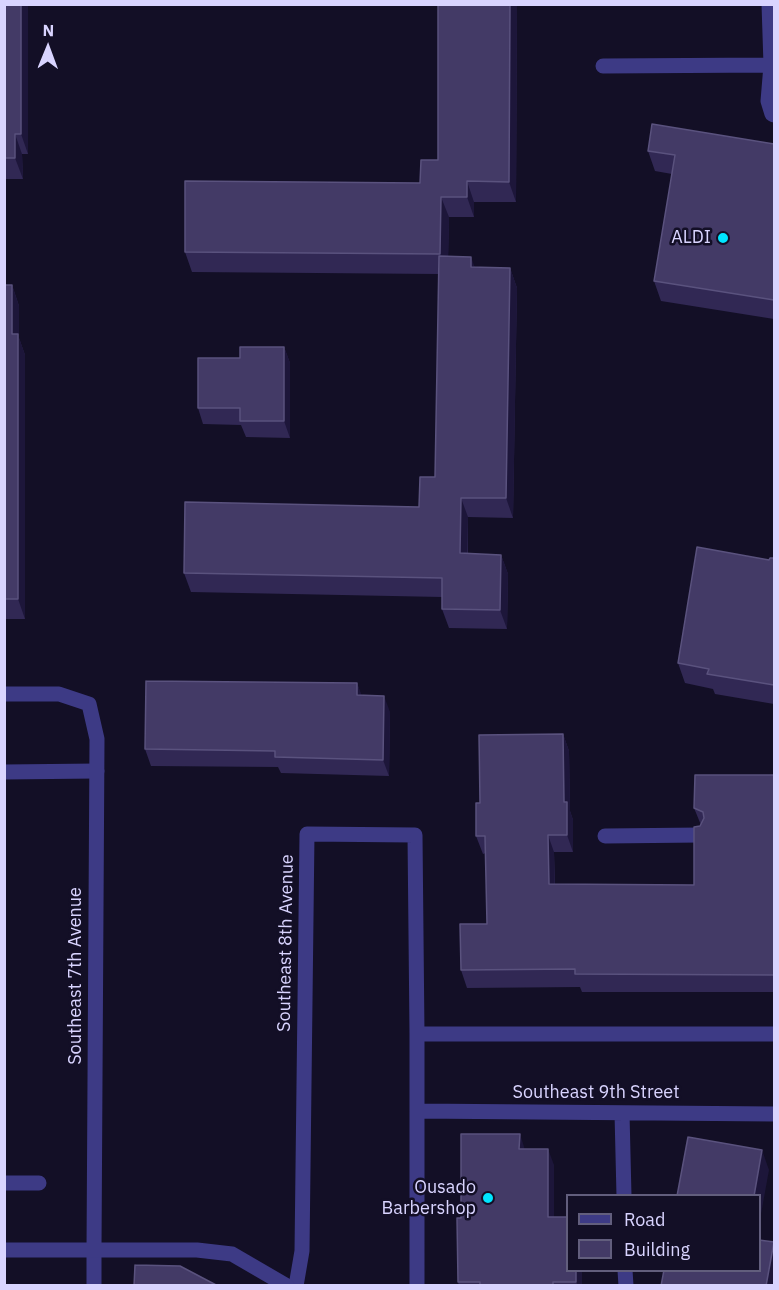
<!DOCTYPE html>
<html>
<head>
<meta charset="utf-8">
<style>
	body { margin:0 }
	#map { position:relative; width:779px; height:1290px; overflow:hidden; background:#130f26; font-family:"IBM Plex Sans",sans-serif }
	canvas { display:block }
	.frame { position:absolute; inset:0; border:6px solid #d9d4ff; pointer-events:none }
	.legend { position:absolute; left:566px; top:1194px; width:195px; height:78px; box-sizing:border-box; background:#130f26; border:2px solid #625e7d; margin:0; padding:8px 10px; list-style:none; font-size:18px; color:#d9d4ff }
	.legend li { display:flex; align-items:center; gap:12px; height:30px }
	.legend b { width:30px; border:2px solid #625e7d }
	.north { position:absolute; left:18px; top:18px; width:60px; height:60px; -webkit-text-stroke:4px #130f26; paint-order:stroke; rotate:1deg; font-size:16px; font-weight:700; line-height:24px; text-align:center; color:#d9d4ff }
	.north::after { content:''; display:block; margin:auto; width:21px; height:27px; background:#d9d4ff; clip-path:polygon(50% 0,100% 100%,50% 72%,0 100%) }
</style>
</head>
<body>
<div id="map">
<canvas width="779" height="1290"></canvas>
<div class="frame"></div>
<ul class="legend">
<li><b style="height:8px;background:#3d3a85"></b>Road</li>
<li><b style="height:16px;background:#433a66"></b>Building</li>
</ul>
<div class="north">N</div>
</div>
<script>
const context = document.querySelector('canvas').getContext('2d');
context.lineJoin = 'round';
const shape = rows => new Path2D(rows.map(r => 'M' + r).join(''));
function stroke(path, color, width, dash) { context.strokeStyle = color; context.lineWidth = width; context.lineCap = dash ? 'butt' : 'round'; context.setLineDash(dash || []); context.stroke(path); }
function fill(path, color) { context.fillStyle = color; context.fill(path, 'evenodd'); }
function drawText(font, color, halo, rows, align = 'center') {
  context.font = font + ' "IBM Plex Sans",sans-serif'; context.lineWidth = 5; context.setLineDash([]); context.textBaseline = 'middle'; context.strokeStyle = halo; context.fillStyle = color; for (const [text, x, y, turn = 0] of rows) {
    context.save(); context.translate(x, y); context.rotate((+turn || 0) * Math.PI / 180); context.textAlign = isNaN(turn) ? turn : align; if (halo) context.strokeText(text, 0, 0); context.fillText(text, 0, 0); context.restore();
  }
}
stroke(shape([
	[769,4,771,65,768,101,772,114,774,115],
	[603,66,771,65],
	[4,772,97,771],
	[605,836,701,835],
	[417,1034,774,1034],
	[417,1111,774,1114],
	[622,1113,624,1196],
	[4,1183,39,1183],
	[625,1270,626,1286],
	[94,1286,94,1249],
	[296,1286,302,1251,307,834,415,835,417,1034,417,1286]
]), '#3d3a85', 15);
stroke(shape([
	[4,694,59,694,89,704,97,739,94,1249],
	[4,1250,197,1250,232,1254,287,1286]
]), '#3d3a85', 15);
fill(shape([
	[4,4,28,4,28,154,22,154,23,179,4,179],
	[438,4,517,4,516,202,474,202,474,217,449,217,448,256,475,267,510,268,517,288,513,518,468,517,468,554,501,555,508,574,507,629,449,628,442,609,442,597,191,592,184,573,419,507,435,477,439,274,192,272,185,252,420,183,438,160],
	[774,144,774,319,661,301,654,281,672,174,655,171,648,151],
	[4,285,12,285,19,306,19,338,25,355,25,619,4,619],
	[284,347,290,363,290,438,246,437,241,425,203,424,198,408,240,358],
	[774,558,774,704,715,694,713,689,685,683,678,663,769,560],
	[357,683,361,695,390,712,389,776,281,773,278,767,151,766,145,749],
	[563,734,569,751,570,811,573,820,573,852,554,852,555,884,694,885,701,825,694,808,774,775,774,992,582,992,580,987,467,988,461,970,487,924,486,853,483,854,476,836,480,803],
	[525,1149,554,1165,554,1217,582,1286,459,1286,458,1282,461,1218]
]), '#312854');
fill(shape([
	[21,4,28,4,28,154,21,134],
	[510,4,517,4,516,202,509,182],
	[15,134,22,154,23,179,15,158],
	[467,181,474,202,474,217,467,197],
	[441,197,449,217,448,274,440,254],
	[471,257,478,276,471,267],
	[510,268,517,288,513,518,506,498],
	[12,285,19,306,19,338,25,355,25,619,18,599,12,334],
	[284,347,290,363,290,438,284,421],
	[461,498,468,517,467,573,460,553],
	[501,555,508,574,507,629,500,610],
	[357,683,363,699,357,695],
	[384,696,390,712,389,776,383,760],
	[563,734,569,751,570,811,573,820,573,852,567,835,564,802],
	[548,835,554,852,555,902,549,884],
	[520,1134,525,1150,519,1149],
	[548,1149,554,1165,554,1234,548,1217],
	[762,1150,769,1170,759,1225,759,1196,754,1196],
	[774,1242,774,1286,766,1286],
	[576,1270,582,1270,582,1286,578,1286,576,1282]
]), '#1d163a');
const building = shape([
	[4,4,21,4,21,134,15,134,15,158,4,158,4,4],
	[438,4,510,4,509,182,467,181,467,197,441,197,440,254,185,252,185,181,420,183,421,160,438,160,438,4],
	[652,124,774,144,774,300,654,281,675,155,648,151,652,124],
	[439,256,471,257,471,267,510,268,506,498,461,498,460,553,501,555,500,610,442,609,442,578,184,573,185,502,419,507,420,477,435,477,439,256],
	[4,285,12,285,12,334,18,334,18,599,4,599,4,285],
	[240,347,284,347,284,421,240,421,240,408,198,408,198,358,240,358,240,347],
	[697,547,769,560,770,558,774,558,774,685,707,674,709,669,678,663,697,547],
	[146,681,357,683,357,695,384,696,383,760,275,757,275,751,145,749,146,681],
	[563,734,564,802,567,802,567,835,548,835,549,884,694,885,694,827,700,826,704,818,703,812,694,808,695,775,774,775,774,975,575,974,575,969,461,970,460,924,487,924,485,836,476,836,476,803,480,803,479,735,563,734],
	[461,1134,520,1134,519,1149,548,1149,548,1217,567,1217,567,1270,576,1270,576,1282,553,1282,553,1286,480,1286,480,1282,458,1282,457,1218,461,1218,461,1134],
	[688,1137,762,1150,754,1196,677,1196,688,1137],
	[759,1240,774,1242,766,1286,661,1286,664,1270,759,1270,759,1240],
	[135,1265,180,1266,218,1286,134,1286,135,1265]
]);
fill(building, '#433a66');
stroke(building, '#5a527e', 1.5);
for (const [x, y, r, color] of [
	[723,238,6,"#00e5ff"],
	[488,1198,6,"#00e5ff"]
]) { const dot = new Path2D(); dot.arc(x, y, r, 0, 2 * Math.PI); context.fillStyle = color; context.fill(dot); stroke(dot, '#130f26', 2); }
drawText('18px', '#d9d4ff', '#130f26', [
	["ALDI",711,238],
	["Ousado",476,1188],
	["Barbershop",476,1209]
], 'right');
drawText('18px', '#d9d4ff', '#130f26', [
	["Southeast 8th Avenue",286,943,-89],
	["Southeast 7th Avenue",76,976,-90],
	["Southeast 9th Street",596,1093]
]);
</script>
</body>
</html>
